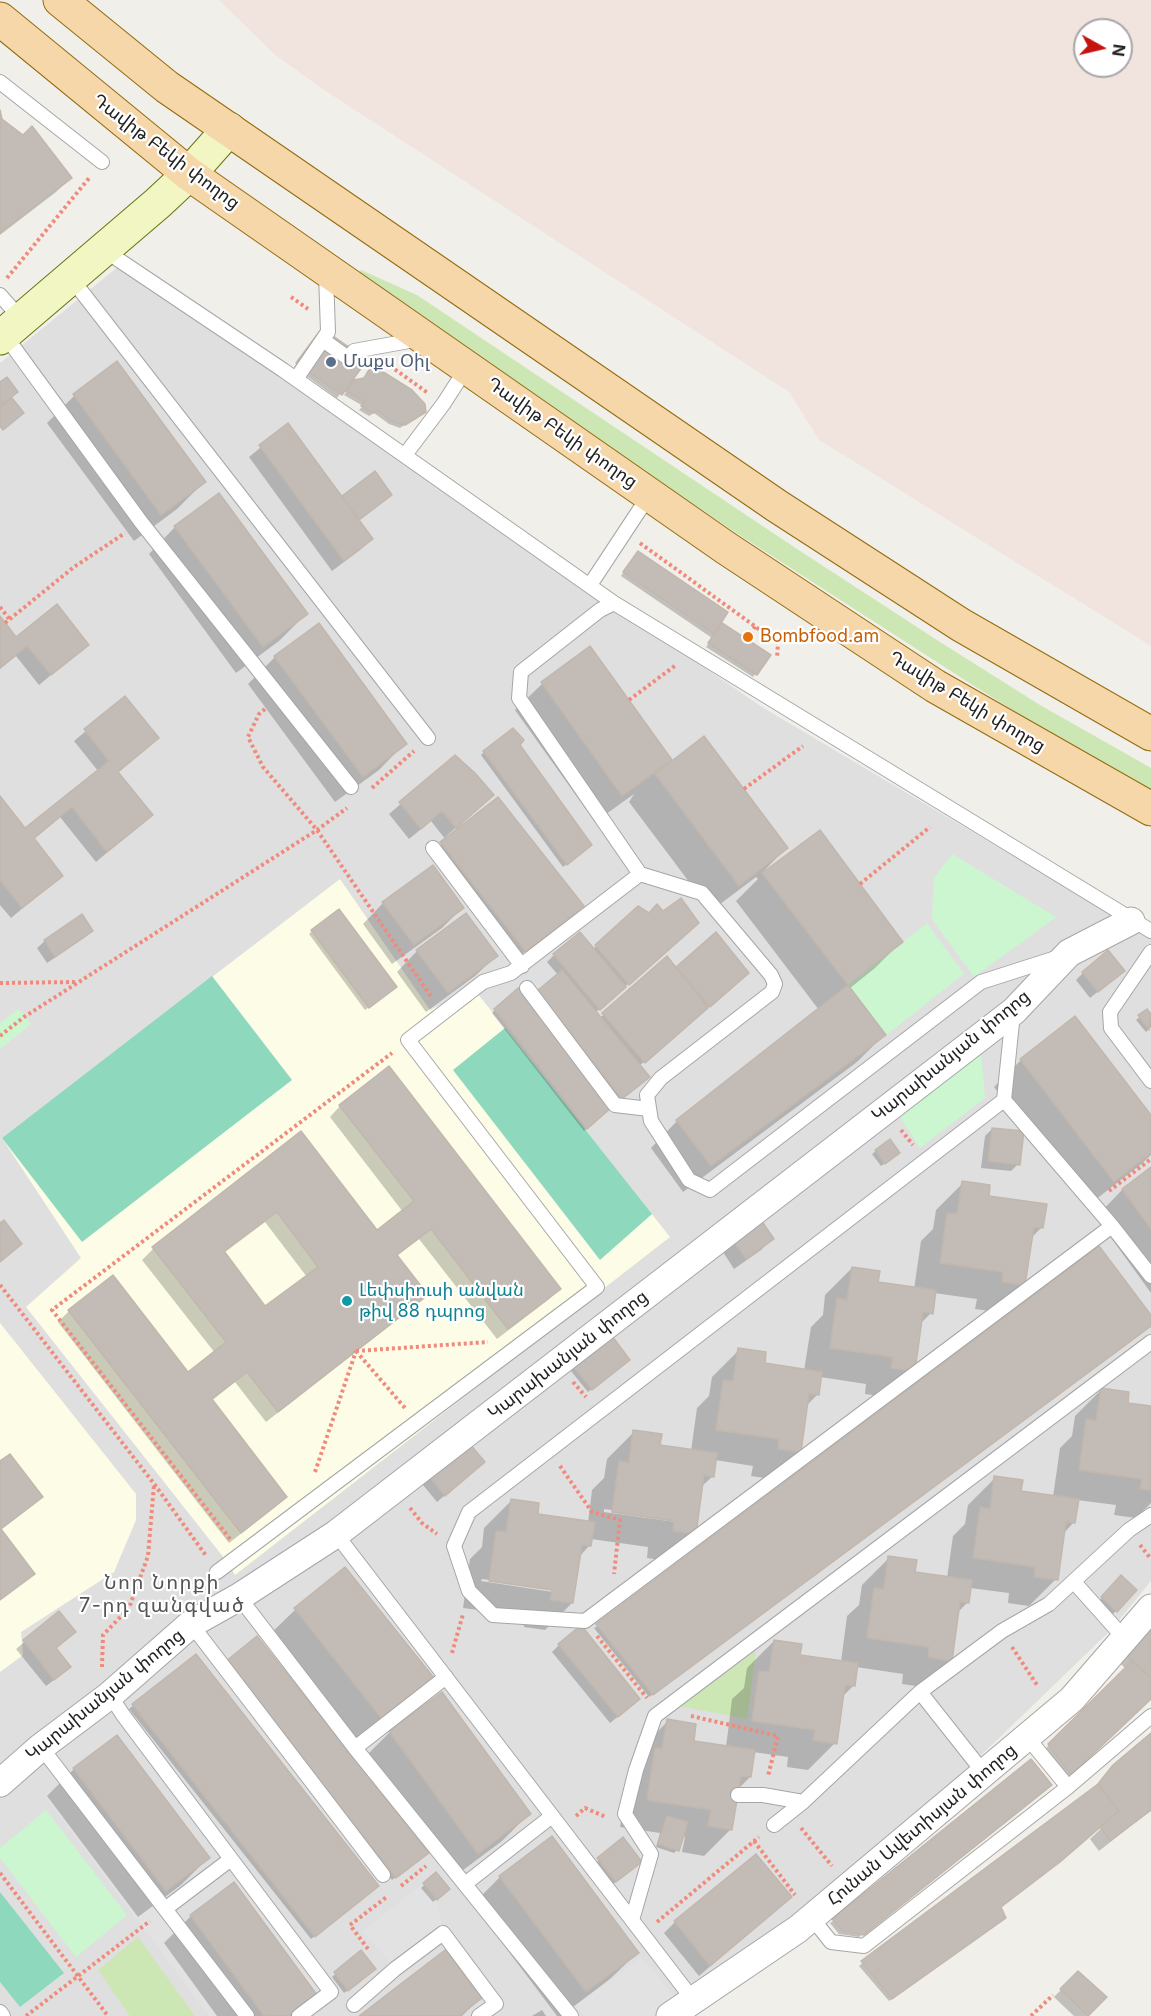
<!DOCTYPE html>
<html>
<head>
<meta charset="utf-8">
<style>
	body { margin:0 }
	#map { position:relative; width:1151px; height:2016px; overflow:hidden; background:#f1efea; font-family:Inter,sans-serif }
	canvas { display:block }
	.north { position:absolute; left:1073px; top:18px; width:60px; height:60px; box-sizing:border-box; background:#fff; border:2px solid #a7a7a7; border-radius:50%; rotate:98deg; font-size:16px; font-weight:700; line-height:24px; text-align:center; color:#222 }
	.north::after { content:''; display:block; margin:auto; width:21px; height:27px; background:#c41410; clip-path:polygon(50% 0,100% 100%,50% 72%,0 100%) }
</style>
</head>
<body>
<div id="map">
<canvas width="1151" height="2016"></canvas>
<div class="north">N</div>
</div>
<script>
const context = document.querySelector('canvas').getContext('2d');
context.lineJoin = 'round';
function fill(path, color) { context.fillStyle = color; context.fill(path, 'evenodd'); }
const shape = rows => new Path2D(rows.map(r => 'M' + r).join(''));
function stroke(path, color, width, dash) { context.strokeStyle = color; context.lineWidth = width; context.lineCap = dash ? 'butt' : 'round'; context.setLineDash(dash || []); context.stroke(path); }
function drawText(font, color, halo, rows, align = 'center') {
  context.font = font + ' Inter,"Noto Sans Armenian",sans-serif'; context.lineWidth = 4.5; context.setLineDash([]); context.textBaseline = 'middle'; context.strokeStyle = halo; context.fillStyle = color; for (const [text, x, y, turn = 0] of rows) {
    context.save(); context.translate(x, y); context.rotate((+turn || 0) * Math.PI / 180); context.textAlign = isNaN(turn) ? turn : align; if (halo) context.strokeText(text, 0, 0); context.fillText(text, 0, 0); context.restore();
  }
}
fill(shape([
	[119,266,762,707,1151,938,1151,1581,1111,1630,857,1875,659,2016,0,2016,0,363]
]), '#e0dfdf');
fill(shape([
	[340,879,430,1010,474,989,670,1237,235,1575,228,1563,26,1307,81,1258,2,1138],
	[0,1323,136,1494,136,1520,114,1572,21,1632,23,1655,0,1672]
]), '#fdfde7');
fill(shape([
	[219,0,1151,0,1151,646,819,440,789,392,321,88,274,54],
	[1085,30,1121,30,1121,66,1085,66]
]), '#f1e4df');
fill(shape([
	[361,270,417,295,794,547,940,642,1040,705,1151,768,1151,792,1075,749,971,684,741,536,356,277],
	[756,1651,747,1719,679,1706],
	[138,1937,195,2016,130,2016,98,1970]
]), '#cce7b4');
fill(shape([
	[952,854,1056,917,974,977,932,919,934,878],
	[927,923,964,974,886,1035,848,985],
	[18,1009,31,1024,0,1049,0,1023],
	[981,1052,985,1098,920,1148,898,1114],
	[46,1810,127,1915,76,1957,0,1858,0,1848]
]), '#ccf6d0');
fill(shape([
	[212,976,292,1080,82,1242,2,1138],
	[505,1028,652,1214,600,1260,453,1070],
	[0,1892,64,1973,20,2007,0,1982]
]), '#8ed9be');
fill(shape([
	[66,1780,247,2016,209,2016,46,1798],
	[423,1883,437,1900,443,1933,395,1969,363,1931],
	[641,1957,679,2001,654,2016,584,2016,576,2005]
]), '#e2e2e2');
fill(shape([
	[0,115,1,120,70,178,56,192,0,235],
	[319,333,365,360,337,398,294,367],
	[117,364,204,482,177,509,134,541,47,423,74,396],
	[372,367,421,414,400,428,389,424,374,413,369,416,359,410,363,406,344,395,351,385,363,380],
	[288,425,341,498,375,473,358,520,371,539,360,550,332,571,249,457],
	[175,527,306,614,279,641,236,673,149,554],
	[635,556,719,623,769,655,753,677,706,647,712,638,621,576],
	[0,619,16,639,87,645,39,685,16,656,0,669],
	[590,649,672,763,786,848,764,871,765,872,901,942,875,968,849,989,884,1035,857,1062,683,1192,651,1148,677,1121,819,1010,736,901,758,879,756,877,711,911,629,802,634,794,595,822,515,710,542,684],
	[275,657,405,743,379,770,335,802,248,684],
	[125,698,157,738,117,773,151,815,96,862,60,817,33,840,61,876,11,918,0,905,0,799,25,830,98,771,74,741],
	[518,745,587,848,563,867,481,755,484,752],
	[455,757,481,806,444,838,579,909,522,954,438,847,446,840,431,821,409,839,389,814],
	[383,903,462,908,442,928,392,964,363,924],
	[638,908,649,915,663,914,694,926,595,1013,599,1018,676,969,716,934,740,980,639,1066,645,1080,618,1101,535,996,558,975,547,962,554,955,593,949],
	[81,916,91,931,84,938,47,963,37,948,45,941],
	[312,931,392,990,365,1010,309,934],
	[417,951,496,956,475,976,426,1012,397,972],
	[1083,973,1115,978,1090,998,1076,980],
	[517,990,609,1108,584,1131,492,1013],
	[1147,1011,1151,1017,1151,1027,1146,1032,1136,1020],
	[1021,1060,1151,1117,1151,1155,1140,1165,1086,1207,994,1087],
	[340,1106,559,1289,548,1300,497,1339,419,1239,396,1256,426,1295,415,1306,266,1422,235,1382,211,1401,285,1497,274,1508,229,1543,58,1322,69,1311,187,1374,215,1353,142,1260,153,1249,300,1133,377,1233,403,1212,330,1117],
	[265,1222,307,1277,265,1308,224,1253],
	[992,1129,1018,1164,1011,1171,981,1168,985,1136],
	[889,1141,895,1156,881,1166,872,1154],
	[1151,1169,1151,1293,1096,1217,1122,1190],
	[963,1183,1042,1227,1030,1239,1024,1285,997,1312,975,1309,977,1299,934,1293,931,1313,920,1324,913,1370,886,1397,865,1394,866,1384,820,1377,817,1395,806,1406,799,1452,772,1479,751,1476,753,1466,715,1460,713,1476,701,1487,695,1534,668,1561,647,1558,648,1547,591,1539,590,1545,579,1557,572,1603,545,1630,524,1627,525,1616,463,1608,470,1559,482,1547,484,1528,511,1501,536,1515,588,1523,592,1490,604,1478,607,1459,634,1432,658,1446,691,1451,697,1408,709,1396,712,1377,739,1350,763,1365,804,1371,811,1327,823,1315,825,1295,852,1268,877,1283,914,1289,921,1241,933,1229,936,1210],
	[604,1509,676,1519,676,1522,604,1512],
	[482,1579,553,1589,553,1592,481,1581],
	[772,1239,761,1250,734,1269,723,1252,734,1242],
	[1151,1318,1151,1325,649,1697,594,1628],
	[612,1339,625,1363,588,1392,571,1371],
	[1102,1389,1126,1404,1151,1408,1151,1503,1136,1518,1114,1515,1116,1505,1077,1500,1074,1522,1063,1534,1056,1579,1029,1606,1008,1603,1009,1593,970,1588,968,1602,957,1613,950,1660,923,1687,902,1684,903,1674,856,1667,853,1686,842,1697,835,1743,808,1770,787,1767,788,1757,753,1752,750,1777,738,1789,731,1829,704,1856,682,1852,685,1837,682,1836,677,1850,674,1853,656,1847,660,1833,620,1827,629,1776,641,1748,668,1721,692,1742,726,1747,732,1699,744,1688,747,1668,774,1641,799,1656,841,1662,847,1616,859,1605,862,1585,889,1558,913,1573,947,1578,953,1536,965,1524,968,1505,995,1478,1019,1493,1053,1497,1060,1448,1072,1436,1075,1416],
	[476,1469,437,1502,423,1485,430,1478],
	[345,1569,432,1678,355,1745,268,1636,295,1610],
	[1121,1578,1135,1590,1113,1614,1099,1601],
	[59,1613,74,1632,55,1649,62,1674,46,1686,16,1649],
	[1151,1629,1151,1698,1059,1785,1038,1756,1126,1669,1120,1663],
	[559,1645,631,1706,610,1723,552,1652],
	[195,1656,374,1889,311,1939,129,1709],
	[223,1666,424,1856,392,1880],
	[441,1694,529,1814,502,1841,451,1879,363,1759,390,1732],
	[1151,1735,1151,1810,1099,1851,1090,1839,1108,1822,1106,1820,1000,1908,1001,1921,889,2001,859,1966,1092,1790,1114,1766],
	[117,1737,208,1858,181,1885,138,1917,47,1796,74,1769],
	[1047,1788,859,1937,839,1934,830,1923],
	[623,1840,633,1869,608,1888,591,1867],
	[436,1874,445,1892,433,1902,421,1888],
	[500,1877,637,1953,610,1979,561,2016,557,2016,473,1904],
	[234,1884,315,1995,294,2016,217,2016,164,1943,191,1916],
	[790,1897,699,1976,664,1933,675,1922],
	[361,1952,371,1972,344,1993,332,1977],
	[1078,1973,1105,1997,1086,2016,1074,2016,1054,1997],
	[480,1998,462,2016,361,2016],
	[542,2010,546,2016,532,2016]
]), '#0003');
const building = shape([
	[0,110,2,119,23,135,32,126,72,178,0,233,0,110],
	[322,328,367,360,342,395,296,363,322,328],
	[117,361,206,482,161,515,73,394,117,361],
	[372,365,412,390,425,404,426,412,405,425,393,422,378,411,373,413,361,406,365,402,346,391,354,380,364,378,372,365],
	[7,377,18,392,0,406,0,382,7,377],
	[12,398,24,413,3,430,0,426,0,408,12,398],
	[288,423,373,539,344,561,259,445,288,423],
	[375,471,392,495,359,520,342,496,375,471],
	[219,493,308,614,263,647,174,526,219,493],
	[638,551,728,612,714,634,623,572,638,551],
	[57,604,89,645,51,675,27,646,0,668,0,616,16,637,57,604],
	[319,623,407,744,363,777,274,656,319,623],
	[722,623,771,655,757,675,708,643,722,623],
	[590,646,672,760,622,796,541,682,590,646],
	[125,696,159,738,118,772,153,815,107,852,72,807,34,838,63,876,22,908,0,880,0,796,25,828,109,761,84,729,125,696],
	[513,728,524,740,520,745,592,845,567,865,483,751,513,728],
	[704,736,788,848,739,886,655,774,704,736],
	[455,755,475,773,494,795,456,828,442,811,421,829,399,802,455,755],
	[498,797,584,906,526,952,440,842,498,797],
	[820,830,903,942,848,985,762,873,820,830],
	[433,865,464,908,414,945,382,902,433,865],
	[681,898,699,923,629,985,595,945,638,906,649,913,657,904,663,911,681,898],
	[339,909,397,987,369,1008,311,930,339,909],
	[466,913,498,956,448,993,416,950,466,913],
	[82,914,93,931,55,957,44,940,82,914],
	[580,932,626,987,600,1010,553,954,580,932],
	[716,932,749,973,710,1007,676,967,716,932],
	[1108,950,1125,971,1098,992,1082,972,1108,950],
	[667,956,708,1008,645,1063,602,1013,667,956],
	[562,970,650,1077,622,1099,537,991,562,970],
	[848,985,886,1035,711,1166,676,1120,848,985],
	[518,988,611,1108,587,1129,494,1009,518,988],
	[1147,1009,1151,1014,1149,1030,1138,1015,1147,1009],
	[1075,1016,1151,1115,1151,1153,1114,1182,1020,1059,1075,1016],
	[389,1066,561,1289,508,1329,431,1229,397,1255,428,1295,278,1412,247,1372,212,1399,287,1497,241,1533,68,1310,113,1275,188,1372,226,1342,152,1247,301,1131,377,1230,414,1201,339,1105,389,1066],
	[277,1212,318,1267,265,1306,224,1251,277,1212],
	[992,1128,1024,1131,1020,1165,988,1161,992,1128],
	[890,1139,900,1153,885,1164,875,1150,890,1139],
	[1151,1167,1151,1229,1122,1189,1151,1167],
	[962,1181,990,1185,989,1196,1047,1204,1043,1228,1034,1227,1025,1285,1002,1282,1003,1272,940,1263,947,1213,957,1214,962,1181],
	[4,1220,22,1244,0,1262,0,1223,4,1220],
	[761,1220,774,1239,746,1259,733,1240,761,1220],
	[1099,1246,1151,1315,1151,1326,653,1695,596,1624,1099,1246],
	[852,1267,880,1271,878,1282,936,1290,933,1314,923,1312,915,1371,891,1368,893,1357,830,1348,837,1298,847,1300,852,1267],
	[612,1336,630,1360,592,1390,574,1367,612,1336],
	[738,1348,766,1352,765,1363,822,1372,819,1395,809,1394,801,1452,778,1449,779,1439,716,1430,723,1380,733,1381,738,1348],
	[1101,1388,1129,1392,1128,1403,1151,1406,1151,1490,1140,1489,1142,1479,1079,1470,1086,1419,1096,1421,1101,1388],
	[633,1430,662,1434,660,1445,717,1453,714,1477,704,1475,696,1534,673,1531,674,1521,612,1512,619,1461,629,1463,633,1430],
	[469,1443,485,1462,445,1496,429,1476,469,1443],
	[10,1454,43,1497,1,1529,35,1574,0,1600,0,1461,10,1454],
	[994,1476,1023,1480,1021,1491,1079,1499,1075,1523,1066,1522,1058,1580,1034,1577,1035,1567,973,1558,980,1507,990,1509,994,1476],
	[511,1499,539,1503,538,1514,595,1522,591,1546,582,1545,573,1603,550,1600,552,1590,489,1581,496,1531,506,1532,511,1499],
	[888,1556,917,1560,915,1572,972,1580,969,1603,960,1602,952,1661,928,1657,929,1647,867,1638,874,1588,884,1589,888,1556],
	[345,1567,434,1678,382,1719,294,1608,345,1567],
	[1121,1575,1137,1590,1117,1612,1101,1597,1121,1575],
	[59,1611,76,1632,56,1648,71,1667,54,1680,23,1640,59,1611],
	[581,1625,640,1699,618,1717,558,1644,581,1625],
	[1151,1628,1151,1678,1126,1655,1151,1628],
	[257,1636,429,1853,396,1878,225,1662,257,1636],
	[774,1640,802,1644,800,1655,858,1663,855,1686,845,1685,837,1744,813,1740,815,1730,752,1721,759,1671,769,1672,774,1640],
	[196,1654,379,1886,315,1937,132,1704,196,1654],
	[1132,1661,1151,1678,1151,1699,1071,1775,1048,1744,1132,1661],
	[442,1692,531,1814,478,1854,389,1731,442,1692],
	[667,1719,696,1724,694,1741,755,1750,751,1777,741,1776,732,1830,708,1826,711,1810,647,1800,655,1748,662,1749,667,1719],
	[1151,1733,1151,1810,1110,1841,1100,1827,1119,1811,1098,1784,1113,1765,1151,1733],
	[117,1735,210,1858,166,1891,73,1768,117,1735],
	[1031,1759,1052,1785,864,1935,843,1931,832,1919,1031,1759],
	[1098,1784,1119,1811,1060,1862,1001,1907,1006,1918,892,1999,861,1961,1098,1784],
	[667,1816,688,1822,679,1851,658,1844,667,1816],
	[552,1836,639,1953,586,1992,499,1876,552,1836],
	[623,1837,642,1862,616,1882,597,1858,623,1837],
	[756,1854,792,1897,710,1966,674,1921,756,1854],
	[436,1872,450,1889,437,1900,423,1883,436,1872],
	[234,1882,317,1995,288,2016,264,2016,190,1915,234,1882],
	[361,1950,376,1969,348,1991,334,1972,361,1950],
	[445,1950,482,1998,459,2016,359,2016,445,1950],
	[1078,1971,1107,1997,1088,2016,1060,1989,1078,1971]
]);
fill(building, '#c2bbb6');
stroke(building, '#c2b7ad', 1.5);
const service = shape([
	[0,82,102,162],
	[104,250,283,370,614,603,1151,931],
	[71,278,428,738],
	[0,295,22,320],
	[4,334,141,522,351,787],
	[323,340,348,358,354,351,420,339],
	[296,379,328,332,326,274],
	[405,455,444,403,467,367],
	[590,585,650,494],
	[614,603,600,610,521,672,519,698,640,874,702,893,771,975,775,984,772,992,661,1078,647,1095,651,1121,689,1180,710,1190,981,982,1059,957],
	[433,848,522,966],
	[1151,952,1110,1012,1111,1028,1151,1081],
	[527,988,615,1105,649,1109],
	[1013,1013,1004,1100,1112,1226,1151,1276],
	[1004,1100,469,1512,454,1546,469,1591,493,1615,585,1621,1112,1226],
	[336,1534,694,2001],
	[217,1572,597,1287,408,1040,483,982,511,973,640,874],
	[1074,1582,1125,1639],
	[239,1597,355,1748,571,2016],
	[191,1624,383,1875],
	[920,1692,984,1773],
	[110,1695,123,1715,331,1992,299,2016],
	[1027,1737,1068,1787],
	[41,1747,247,2016],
	[355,1748,446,1677],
	[738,1795,763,1795,803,1802],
	[774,1825,803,1802,920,1692,1002,1631,1049,1604,1129,1530,1151,1515],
	[465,1884,552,1816],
	[165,1909,231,1859],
	[812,1918,831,1942,864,1946,1068,1787,1151,1716],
	[632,1920,651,1854,625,1814,636,1770,655,1716,1151,1342],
	[354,2005,395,1969,443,1933,496,2004,479,2016],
	[0,2012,3,2016]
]);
const minor = shape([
	[0,1783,41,1747,110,1695,191,1624,239,1597,336,1534,1014,1011,1069,953,1131,921],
	[670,2016,798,1929,1072,1699,1151,1608]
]);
const secondary = shape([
	[0,338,158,203,189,174,229,129]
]);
const primary = shape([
	[60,0,167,87,777,506,961,625,1151,734],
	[0,19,189,174,726,548,935,686,1151,809]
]);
stroke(service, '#a6a6a6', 16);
stroke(minor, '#a6a6a6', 29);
stroke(secondary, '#66740e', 35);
stroke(primary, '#946a0c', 35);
stroke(shape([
	[7,278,90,177],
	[291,297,308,309],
	[390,366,428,393],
	[640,543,778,643,777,658],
	[0,607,10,620],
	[5,623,74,567,125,533],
	[747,639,756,625],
	[629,700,676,665],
	[265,709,259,714,248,737,263,767,317,830,432,998],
	[372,788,414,751],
	[744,789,803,746],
	[860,884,930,827],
	[0,983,76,982],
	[0,1036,24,1017,317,830,347,808],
	[901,1130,913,1145],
	[1109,1191,1151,1159],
	[0,1285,155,1485,207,1557],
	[356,1351,488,1342],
	[356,1351,405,1408],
	[573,1382,586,1397],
	[560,1466,592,1512,620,1520,614,1574],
	[315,1472,356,1351],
	[410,1508,422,1523,437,1534],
	[230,1539,52,1310,392,1053],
	[1140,1545,1151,1559],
	[597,1636,647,1698],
	[1012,1647,1037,1685],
	[452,1653,463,1614],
	[102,1667,103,1635,129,1608,148,1556,154,1485],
	[691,1716,778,1736,768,1776],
	[576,1816,585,1808,606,1817],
	[801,1828,832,1866],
	[754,1841,795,1895],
	[0,1873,108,2016],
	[401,1886,426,1866],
	[657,1922,759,1837],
	[368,1949,350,1925,388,1896],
	[26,2016,150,1921],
	[1031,2016,1053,1995]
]), '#f08b7c', 4, [3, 3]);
stroke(service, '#fff', 14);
stroke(minor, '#fff', 27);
stroke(secondary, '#f2f6c3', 33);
stroke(primary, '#f5d7aa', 33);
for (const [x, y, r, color] of [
	[331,362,6,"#5c6f8a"],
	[748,637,6,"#e8710a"],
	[347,1301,6,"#0f9aa8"]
]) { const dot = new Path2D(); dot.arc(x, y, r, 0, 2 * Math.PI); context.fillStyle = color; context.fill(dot); stroke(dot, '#fff', 2); }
drawText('18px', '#222', '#fff', [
	["Դավիթ Բեկի փողոց",166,152,37],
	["Դավիթ Բեկի փողոց",562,433,35],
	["Դավիթ Բեկի փողոց",967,702,31],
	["Կարախանյան փողոց",951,1056,-39],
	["Կարախանյան փողոց",568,1355,-38],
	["Կարախանյան փողոց",105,1695,-39],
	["Հունան Ավետիսյան փողոց",922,1825,-40]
]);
drawText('18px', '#4e5e75', '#fff', [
	["Մաքս Օիլ",343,362]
], 'left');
drawText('18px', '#c56008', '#fff', [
	["Bombfood.am",760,637]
], 'left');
drawText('18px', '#0d838f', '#fff', [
	["Լեփսիուսի անվան",359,1291],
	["թիվ 88 դպրոց",359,1312]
], 'left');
context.letterSpacing = '1.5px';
drawText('20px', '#555', '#fff', [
	["Նոր Նորքի",162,1583],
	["7-րդ զանգված",162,1606]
]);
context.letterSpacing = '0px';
</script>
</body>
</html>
